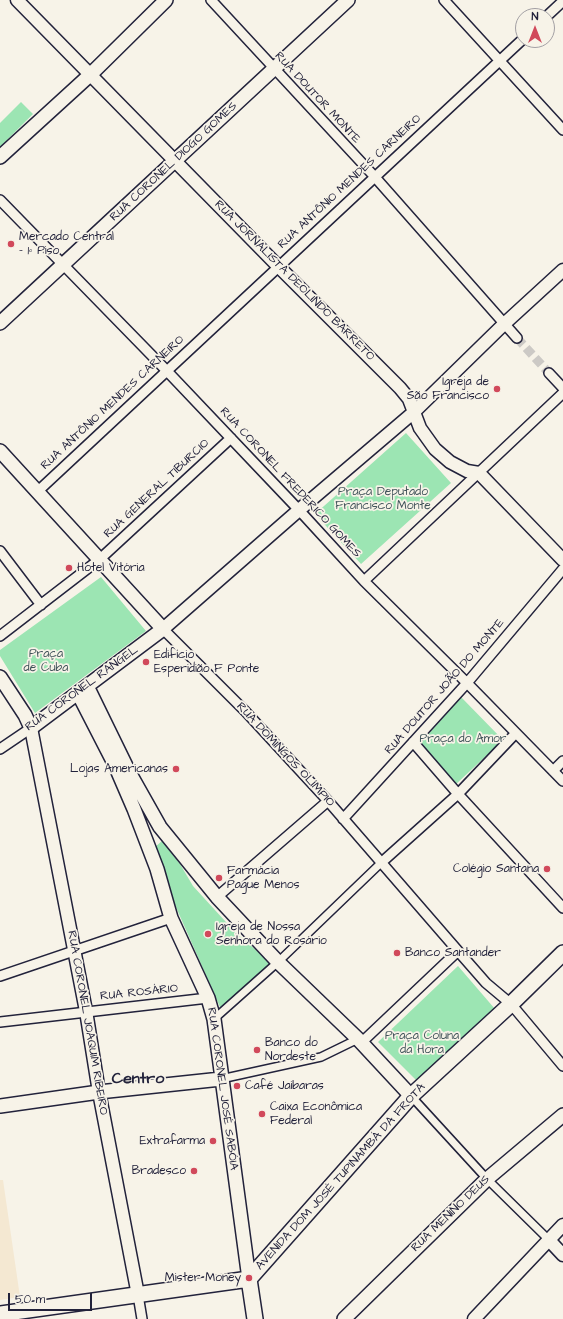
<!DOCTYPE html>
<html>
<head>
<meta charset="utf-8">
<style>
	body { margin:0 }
	#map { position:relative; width:563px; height:1319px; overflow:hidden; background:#f7f3e8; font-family:"Architects Daughter",sans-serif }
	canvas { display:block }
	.north { position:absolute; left:515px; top:8px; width:40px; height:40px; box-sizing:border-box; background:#f7f3e8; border:1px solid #a29fa3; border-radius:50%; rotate:0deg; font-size:11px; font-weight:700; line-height:16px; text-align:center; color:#22223b }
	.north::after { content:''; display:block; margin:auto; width:14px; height:18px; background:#d1495b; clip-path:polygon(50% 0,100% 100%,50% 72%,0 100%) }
	.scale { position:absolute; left:8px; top:1293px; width:84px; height:18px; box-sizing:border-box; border:2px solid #22223b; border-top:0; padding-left:5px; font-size:12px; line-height:14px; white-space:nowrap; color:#22223b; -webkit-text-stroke:3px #f7f3e8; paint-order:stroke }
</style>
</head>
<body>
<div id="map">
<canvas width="563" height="1319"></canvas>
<div class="north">N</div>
<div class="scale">50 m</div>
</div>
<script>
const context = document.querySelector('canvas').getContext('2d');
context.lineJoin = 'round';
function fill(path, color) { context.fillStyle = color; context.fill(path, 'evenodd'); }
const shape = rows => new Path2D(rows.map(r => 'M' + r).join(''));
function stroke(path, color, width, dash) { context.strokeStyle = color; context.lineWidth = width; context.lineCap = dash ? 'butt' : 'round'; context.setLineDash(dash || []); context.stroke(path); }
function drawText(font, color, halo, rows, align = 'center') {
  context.font = font + ' "Architects Daughter",sans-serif'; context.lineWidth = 3.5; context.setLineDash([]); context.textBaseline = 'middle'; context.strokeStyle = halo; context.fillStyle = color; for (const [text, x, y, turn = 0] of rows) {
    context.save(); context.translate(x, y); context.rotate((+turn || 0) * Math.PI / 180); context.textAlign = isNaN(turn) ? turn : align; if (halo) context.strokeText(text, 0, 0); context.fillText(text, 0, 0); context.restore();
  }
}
fill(shape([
	[0,1180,3,1180,20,1297,0,1300]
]), '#f4e8d2');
fill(shape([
	[21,102,33,114,0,147,0,123],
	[406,433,451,483,361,564,315,514],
	[101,577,146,631,35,713,0,656,0,650],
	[461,697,503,740,454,786,418,746],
	[162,841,180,864,193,886,236,933,277,968,223,1014,168,889,155,847],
	[458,966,495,1009,423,1087,378,1042]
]), '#9ce5b3');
stroke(shape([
	[517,338,549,373]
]), '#ccc9c5', 9, [9, 4.5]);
const pedestrian = shape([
	[214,1019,278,962,382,862],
	[221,1079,321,1057,358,1039],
	[411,1096,487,1179,548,1239]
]);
const minor = shape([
	[211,0,374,176,517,338],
	[444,0,563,130],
	[547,16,563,1],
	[0,200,166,370,299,510,364,581,467,683,563,781],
	[549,373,563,388],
	[37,492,523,39],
	[0,551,41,605],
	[364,581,563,393],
	[163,629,245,711,328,801,458,951,486,983,511,1004,563,1066],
	[0,636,100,559,231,438],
	[413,742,458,794,563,908],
	[0,749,31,728],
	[553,771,563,761],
	[343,819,467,683,563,569],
	[382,862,458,794,515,734],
	[217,897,328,801],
	[0,976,171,918],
	[0,1022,208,998],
	[361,1043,458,951],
	[138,1295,142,1319]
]);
const tertiary = shape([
	[17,0,278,266,400,388,409,399,420,428,435,449,450,462,467,471,479,473,563,560],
	[163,629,299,510,414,412,503,325,563,270],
	[31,728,86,1011,99,1092,138,1295],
	[548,1239,563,1255],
	[474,1319,563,1225]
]);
const secondary = shape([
	[0,157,91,74,166,0],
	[0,323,348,0],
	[0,451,163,629,31,728,25,715,0,677],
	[87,686,129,772,160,827,217,897,278,962,358,1039,411,1096],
	[78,693,115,765,134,809,157,869,171,918,208,998,214,1019,249,1279],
	[0,1106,99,1092,221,1079],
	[344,1319,487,1179,563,1115]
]);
const primary = shape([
	[249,1279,255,1319],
	[0,1314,249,1279,411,1096,511,1004,563,953]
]);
stroke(pedestrian, '#22223b', 10);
stroke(minor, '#22223b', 12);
stroke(tertiary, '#22223b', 15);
stroke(secondary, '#22223b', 16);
stroke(primary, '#22223b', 18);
stroke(pedestrian, '#f7f3e8', 7);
stroke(minor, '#f7f3e8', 9);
stroke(tertiary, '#f7f3e8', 12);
stroke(secondary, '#f7f3e8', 13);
stroke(primary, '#f7f3e8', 15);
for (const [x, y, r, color] of [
	[11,244,4,"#d1495b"],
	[497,389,4,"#d1495b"],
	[69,568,4,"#d1495b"],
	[146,662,4,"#d1495b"],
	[176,769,4,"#d1495b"],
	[547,869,4,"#d1495b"],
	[219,878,4,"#d1495b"],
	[208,934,4,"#d1495b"],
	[397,953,4,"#d1495b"],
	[257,1050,4,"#d1495b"],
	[237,1086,4,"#d1495b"],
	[262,1114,4,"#d1495b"],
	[213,1141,4,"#d1495b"],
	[194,1171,4,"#d1495b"],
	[249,1278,4,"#d1495b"]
]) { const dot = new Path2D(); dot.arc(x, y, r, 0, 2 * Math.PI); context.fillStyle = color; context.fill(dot); stroke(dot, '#f7f3e8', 1.5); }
drawText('12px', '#22223b', '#f7f3e8', [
	["RUA DOUTOR MONTE",317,98,47],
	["RUA CORONEL DIOGO GOMES",174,162,-43],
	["RUA ANTÔNIO MENDES CARNEIRO",350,182,-43],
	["RUA JORNALISTA DEOLINDO BARRETO",294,281,45],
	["RUA ANTÔNIO MENDES CARNEIRO",113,403,-43],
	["RUA CORONEL FREDERICO GOMES",290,483,47],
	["RUA GENERAL TIBURCIO",157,489,-43],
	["RUA DOUTOR JOÃO DO MONTE",445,687,-49],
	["RUA CORONEL RANGEL",82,689,-36],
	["RUA DOMINGOS OLÍMPIO",285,755,47],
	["RUA ROSÁRIO",139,993,-6],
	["RUA CORONEL JOAQUIM RIBEIRO",87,1023,80],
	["RUA CORONEL JOSÉ SABÓIA",222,1089,82],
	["AVENIDA DOM JOSÉ TUPINAMBÁ DA FROTA",341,1177,-48],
	["RUA MENINO DEUS",451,1214,-44]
]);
drawText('12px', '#22223b', '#f7f3e8', [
	["Mercado Central",19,237],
	["- 1º Piso",19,251],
	["Igreja de",489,382,"right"],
	["São Francisco",489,396,"right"],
	["Hotel Vitória",77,568],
	["Edifício",154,655],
	["Esperidião F Ponte",154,669],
	["Lojas Americanas",168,769,"right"],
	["Colégio Santana",539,869,"right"],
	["Farmácia",227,871],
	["Pague Menos",227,885],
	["Igreja de Nossa",216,927],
	["Senhora do Rosário",216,941],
	["Banco Santander",405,953],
	["Banco do",265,1043],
	["Nordeste",265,1057],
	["Café Jaibaras",245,1086],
	["Caixa Econômica",270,1107],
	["Federal",270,1121],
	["Extrafarma",205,1141,"right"],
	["Bradesco",186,1171,"right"],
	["Mister Money",241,1278,"right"]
], 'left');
drawText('12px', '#405359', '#f7f3e8', [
	["Praça Deputado",383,492],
	["Francisco Monte",383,506],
	["Praça",46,654],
	["de Cuba",46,668],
	["Praça do Amor",463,739],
	["Praça Coluna",422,1036],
	["da Hora",422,1050]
]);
drawText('bold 16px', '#22223b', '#f7f3e8', [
	["Centro",138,1080]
]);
</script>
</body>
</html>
